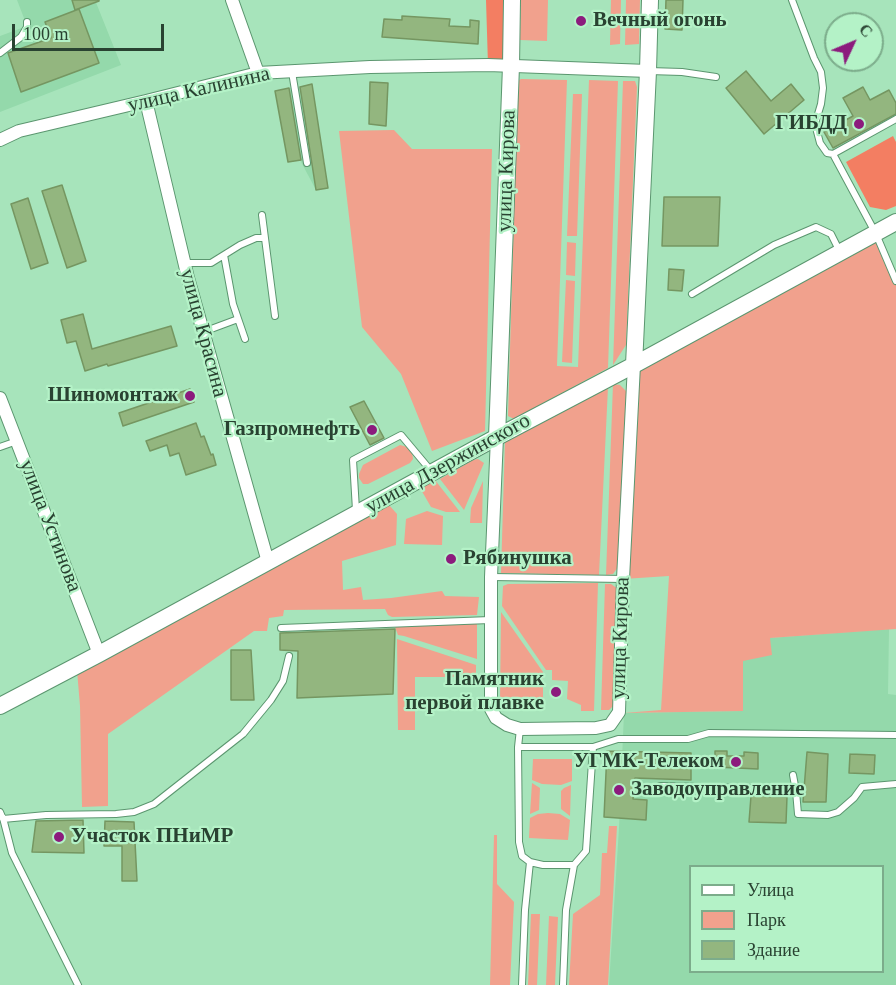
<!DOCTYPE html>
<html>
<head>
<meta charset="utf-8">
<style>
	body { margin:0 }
	#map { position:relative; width:896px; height:985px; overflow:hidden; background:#a7e4bb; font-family:"Times New Roman",serif }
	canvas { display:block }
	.legend { position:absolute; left:689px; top:865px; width:195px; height:108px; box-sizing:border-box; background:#b4f2c7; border:2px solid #7cac8b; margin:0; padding:8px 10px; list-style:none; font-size:18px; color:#294231 }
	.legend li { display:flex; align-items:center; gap:12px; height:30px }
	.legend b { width:30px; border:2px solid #7cac8b }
	.north { position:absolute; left:824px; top:12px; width:60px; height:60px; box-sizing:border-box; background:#b4f2c7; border:2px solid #7cac8b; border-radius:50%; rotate:46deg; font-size:16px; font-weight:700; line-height:24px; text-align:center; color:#294231 }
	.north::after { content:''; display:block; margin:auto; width:21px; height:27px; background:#8c1b7d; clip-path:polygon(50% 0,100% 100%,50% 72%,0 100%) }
	.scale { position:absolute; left:12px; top:24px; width:152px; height:27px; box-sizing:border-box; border:3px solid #294231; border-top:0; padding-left:8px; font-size:18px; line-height:21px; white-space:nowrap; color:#294231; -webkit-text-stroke:4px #b4f2c7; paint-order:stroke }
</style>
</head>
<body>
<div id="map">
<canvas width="896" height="985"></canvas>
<ul class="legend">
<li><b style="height:8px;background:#fff"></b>Улица</li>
<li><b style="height:16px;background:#f1a18d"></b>Парк</li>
<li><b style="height:16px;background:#93b67f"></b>Здание</li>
</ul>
<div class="north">С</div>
<div class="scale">100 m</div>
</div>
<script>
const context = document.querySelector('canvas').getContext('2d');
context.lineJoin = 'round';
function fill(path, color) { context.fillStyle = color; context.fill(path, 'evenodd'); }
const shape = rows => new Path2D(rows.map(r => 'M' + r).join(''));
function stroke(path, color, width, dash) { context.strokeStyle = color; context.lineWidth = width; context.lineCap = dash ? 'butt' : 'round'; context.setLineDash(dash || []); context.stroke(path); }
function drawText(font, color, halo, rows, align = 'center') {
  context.font = font + ' "Times New Roman",serif'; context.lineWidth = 4.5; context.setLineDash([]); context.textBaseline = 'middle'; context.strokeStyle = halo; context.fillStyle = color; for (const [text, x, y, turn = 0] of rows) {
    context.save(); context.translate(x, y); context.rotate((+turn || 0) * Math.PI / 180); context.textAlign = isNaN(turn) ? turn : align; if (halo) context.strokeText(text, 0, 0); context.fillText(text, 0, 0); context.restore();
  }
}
fill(shape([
	[17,0,95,0,121,65,0,112,0,36,27,26],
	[312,84,328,188,316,190,300,160,288,162,275,91],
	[889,629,888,694,896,695,896,985,609,985,619,828,624,713,742,711,743,660,770,638],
	[690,866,882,866,882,972,690,972]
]), '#94d9ab');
fill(shape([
	[521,0,548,0,547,41,520,40],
	[611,0,621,0,620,44,610,45],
	[626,0,640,0,639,44,625,45],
	[521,79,567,80,557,366,578,367,589,80,618,81,608,368,514,419,508,416,518,81],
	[623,81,635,81,637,87,626,345,613,365],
	[573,94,582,94,577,236,567,236],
	[394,130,412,149,492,149,485,431,432,451,401,374,362,327,339,131],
	[876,234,896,281,896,629,770,638,772,655,743,661,743,711,624,713,661,710,669,576,623,579,634,365],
	[567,242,576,243,575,276,566,275],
	[566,280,575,281,572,363,562,362],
	[613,384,620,385,626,391,627,398,618,567,613,574,606,575],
	[608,387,599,575,501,573,505,440],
	[400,445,407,447,412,452,413,459,410,463,368,484,363,484,359,478,359,474,363,465],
	[478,459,484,463,464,510,440,479,473,460],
	[435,480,460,512,446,512,431,507,420,488],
	[483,481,482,523,470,523,471,508],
	[389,505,397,514,396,545,342,561,343,590,361,587,363,600,391,598,442,591,445,596,479,597,477,615,392,617,388,615,385,609,284,610,283,616,269,618,267,631,254,631,108,734,108,806,82,807,80,706,77,670],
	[427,511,443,516,442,545,404,544,406,519],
	[598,583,594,711,581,711,581,705,567,699,568,681,552,680,552,670,546,670,502,606,503,586,508,584],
	[605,584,611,584,618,589,614,705,609,710,601,710],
	[501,612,543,672,543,698,534,704,528,704,528,709,507,708,503,707,500,703],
	[477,623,477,659,404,636,398,635,395,627],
	[397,639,476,665,476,677,415,677,415,730,398,730],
	[533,759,572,759,572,781,561,785,542,784,532,780],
	[532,783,540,788,539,810,530,814],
	[571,785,570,816,561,809,561,791,564,788],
	[548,813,560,814,570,820,568,840,529,838,530,818,538,814],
	[609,826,617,826,608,985,569,985,573,914,600,895,602,853,607,853],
	[494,835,497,835,497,884,514,902,510,985,490,985],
	[531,914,540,914,537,985,528,985],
	[549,916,558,917,555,985,546,985]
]), '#f1a18d');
fill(shape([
	[486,0,512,0,511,66,488,65],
	[893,136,896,142,896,206,886,210,870,207,846,162]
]), '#f37e62');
const building = shape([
	[72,0,99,0,99,1,75,10,72,0],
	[666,0,683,0,682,30,665,29,666,0],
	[79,9,99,63,21,92,8,53,51,38,45,22,79,9],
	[402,16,450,19,449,26,470,27,470,20,479,21,478,44,382,37,384,19,402,20,402,16],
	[746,71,771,101,791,84,804,100,764,134,726,88,746,71],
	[370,82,388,83,386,126,369,124,370,82],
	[312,84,328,188,316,190,300,87,312,84],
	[863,87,870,100,889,90,896,103,896,114,833,148,824,132,853,116,843,98,863,87],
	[289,88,301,160,288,162,275,91,289,88],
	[62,185,86,261,67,268,42,191,62,185],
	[664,197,720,197,718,246,662,246,664,197],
	[28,198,48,263,31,269,11,204,28,198],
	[669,269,684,270,682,291,668,290,669,269],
	[83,314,92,349,171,326,177,346,108,366,107,364,85,371,76,341,67,343,61,320,83,314],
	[190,389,194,402,123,426,119,413,190,389],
	[364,401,384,438,370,445,350,407,364,401],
	[196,423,201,437,204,436,211,455,213,454,216,465,186,475,179,453,170,456,167,445,150,451,146,441,196,423],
	[395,629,393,694,297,698,298,651,280,650,280,633,395,629],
	[231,650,251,650,254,700,231,700,231,650],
	[607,751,691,753,691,780,635,778,633,799,647,800,646,820,604,817,607,751],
	[715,751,727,751,727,756,744,756,744,752,758,753,758,769,715,767,715,751],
	[807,752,828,754,826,802,803,802,807,752],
	[850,754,875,755,874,774,849,773,850,754],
	[751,796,787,797,786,823,749,822,751,796],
	[83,820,84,853,32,852,36,821,83,820],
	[105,821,134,822,137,881,122,881,122,846,104,846,105,821]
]);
fill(building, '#93b67f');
stroke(building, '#759661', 1.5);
const lane = shape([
	[792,0,814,58,821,72,823,88,821,104,815,124,820,143,827,153,833,154,876,234,896,281],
	[0,53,21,37,27,27,27,22],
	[649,71,682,72,716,77],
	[292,72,307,163],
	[833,154,896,119],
	[262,215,275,316],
	[224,255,233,304,245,339],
	[185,263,211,263,240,245,256,238,264,238],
	[692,294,774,245,816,227,831,234,839,250],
	[203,332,238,319],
	[0,447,17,441],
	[356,510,353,460,401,435,432,472],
	[492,577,623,579],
	[281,628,490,620],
	[518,747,593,747,586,851,574,865,543,865,530,862,522,856,519,842,518,747,520,729],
	[593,747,618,739,688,739,709,733,896,735],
	[793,775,796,791,798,814,828,815,838,812,854,798,862,787,896,784],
	[660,786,783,789,796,791],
	[0,812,3,819,46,815,116,814,134,812,154,804,243,734,271,700,283,681,289,656],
	[3,818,12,853,78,985],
	[522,985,525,910,530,862],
	[563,985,566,910,574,865]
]);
const street = shape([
	[232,0,258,73],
	[146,101,188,278,268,562],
	[0,140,19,131,146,101,258,73,370,67,488,65,648,71],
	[0,398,99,654],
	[497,437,491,577,491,709,496,718,507,725,520,729,596,728,610,725,619,712,623,579,634,365]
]);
const secondary = shape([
	[634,365,648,71,650,0],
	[497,437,511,66,512,0],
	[0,706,99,654,497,437,634,365,896,222]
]);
stroke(lane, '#5b966f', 8);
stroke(street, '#5b966f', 14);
stroke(secondary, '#5b966f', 18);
stroke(lane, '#fff', 6);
stroke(street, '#fff', 12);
stroke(secondary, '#fff', 16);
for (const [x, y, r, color] of [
	[581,21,6,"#8c1b7d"],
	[859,124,6,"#8c1b7d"],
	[190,396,6,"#8c1b7d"],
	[372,430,6,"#8c1b7d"],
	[451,559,6,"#8c1b7d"],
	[556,692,6,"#8c1b7d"],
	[736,762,6,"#8c1b7d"],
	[619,790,6,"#8c1b7d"],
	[59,837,6,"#8c1b7d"]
]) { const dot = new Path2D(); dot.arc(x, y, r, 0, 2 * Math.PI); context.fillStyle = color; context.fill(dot); stroke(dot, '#b4f2c7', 2); }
drawText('bold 21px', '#294231', '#b4f2c7', [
	["Вечный огонь",593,21,"left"],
	["ГИБДД",847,124],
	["Шиномонтаж",178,396],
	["Газпромнефть",360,430],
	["Рябинушка",463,559,"left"],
	["Памятник",544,680],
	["первой плавке",544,704],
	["УГМК-Телеком",724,762],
	["Заводоуправление",631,790,"left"],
	["Участок ПНиМР",71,837,"left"]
], 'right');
drawText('21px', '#294231', '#b4f2c7', [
	["улица Калинина",199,90,-13],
	["улица Кирова",507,171,-88],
	["улица Красина",203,333,75],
	["улица Дзержинского",448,464,-29],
	["улица Устинова",50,526,69],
	["улица Кирова",621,638,-88]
]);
</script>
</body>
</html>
